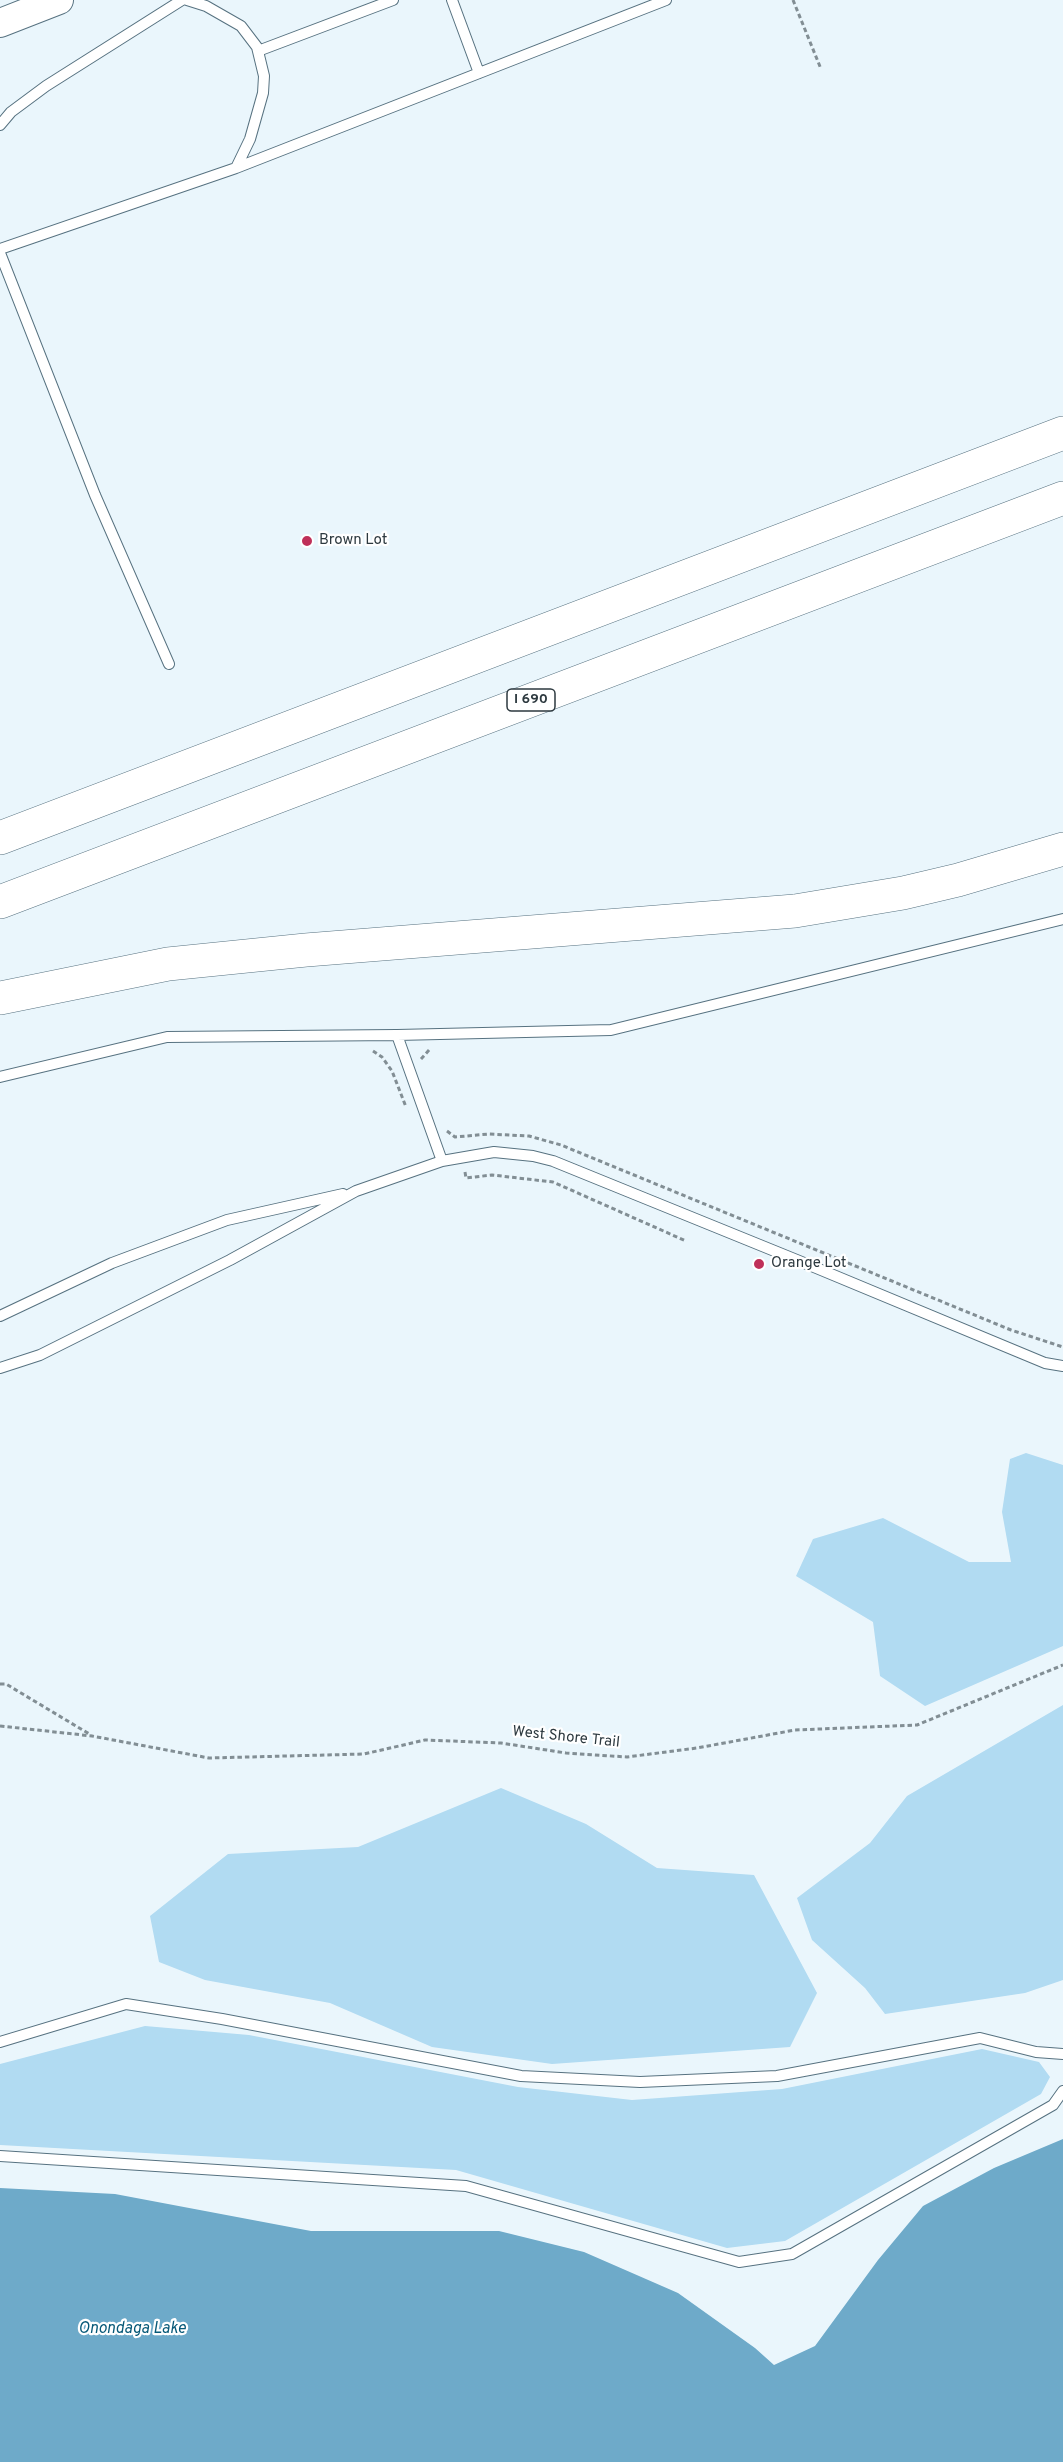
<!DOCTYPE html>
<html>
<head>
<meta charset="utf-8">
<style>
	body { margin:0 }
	canvas { display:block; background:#eaf6fc }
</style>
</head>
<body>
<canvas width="1063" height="2462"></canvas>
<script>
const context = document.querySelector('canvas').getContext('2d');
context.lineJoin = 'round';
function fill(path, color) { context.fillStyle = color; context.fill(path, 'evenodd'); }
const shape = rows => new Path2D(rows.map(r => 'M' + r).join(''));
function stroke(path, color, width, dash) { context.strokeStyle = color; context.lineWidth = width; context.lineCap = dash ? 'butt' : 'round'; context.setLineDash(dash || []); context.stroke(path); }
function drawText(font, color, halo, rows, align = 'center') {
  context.font = font + ' Overpass,sans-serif'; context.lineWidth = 4.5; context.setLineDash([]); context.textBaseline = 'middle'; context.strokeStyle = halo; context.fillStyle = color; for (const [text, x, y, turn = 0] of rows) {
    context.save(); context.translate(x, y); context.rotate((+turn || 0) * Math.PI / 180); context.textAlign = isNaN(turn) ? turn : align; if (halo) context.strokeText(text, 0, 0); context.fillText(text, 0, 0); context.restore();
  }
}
fill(shape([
	[1026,1453,1063,1465,1063,1646,925,1706,880,1676,873,1622,796,1576,813,1539,883,1518,969,1562,1011,1562,1002,1512,1010,1459],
	[1063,1705,1063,1980,1025,1993,885,2014,865,1988,812,1940,797,1898,870,1843,907,1796],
	[501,1788,586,1824,657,1868,754,1875,817,1993,790,2047,552,2064,432,2047,330,2003,205,1980,159,1962,150,1916,228,1854,358,1847],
	[145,2026,249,2035,518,2087,632,2100,782,2089,982,2049,1039,2062,1050,2077,1041,2094,785,2241,727,2248,456,2170,0,2145,0,2064]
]), '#b1dbf2');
fill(shape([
	[1063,2139,1063,2462,0,2462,0,2188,115,2194,311,2231,499,2231,584,2252,678,2293,755,2348,774,2365,815,2346,878,2260,923,2206,994,2168]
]), '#6eaac9');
const service = shape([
	[187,0,206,6,241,26,257,47,264,76,263,93,250,139,236,168],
	[452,0,479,73],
	[258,51,393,0],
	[0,125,11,112,46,86,182,0],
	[0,249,236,168,666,0],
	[0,253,95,495,169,664],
	[397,1035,442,1161],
	[0,1077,167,1037,397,1035,611,1030,1063,919],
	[0,1316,112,1263,227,1220,343,1194],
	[0,1368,40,1355,230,1260,356,1191,442,1161,494,1152,533,1156,553,1161,814,1267,1045,1363,1063,1366],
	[0,2042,126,2004,222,2019,521,2076,640,2082,777,2076,980,2038,1036,2052,1063,2054],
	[0,2156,466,2186,739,2262,792,2254,1053,2105,1063,2091]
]);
const secondary = shape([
	[0,23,59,0]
]);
const motorway = shape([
	[0,838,1063,433],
	[0,902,1063,498],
	[0,998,168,964,306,950,795,911,903,893,958,880,1063,849]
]);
stroke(service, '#577280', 12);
stroke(secondary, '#577280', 30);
stroke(motorway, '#577280', 34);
stroke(shape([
	[793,0,821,69],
	[373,1051,382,1057,392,1071,406,1107],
	[421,1059,430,1049],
	[447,1131,455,1137,489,1134,529,1136,561,1145,1011,1330,1063,1347],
	[465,1172,466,1178,492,1175,553,1182,686,1241],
	[0,1684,6,1684,91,1735],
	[0,1726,92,1736,209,1758,364,1754,425,1740,501,1743,566,1753,627,1757,697,1748,795,1730,917,1725,1063,1665]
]), '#828e94', 3, [4.5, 3]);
stroke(service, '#fff', 10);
stroke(secondary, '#fff', 28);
stroke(motorway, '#fff', 33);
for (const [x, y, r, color] of [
	[307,541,6,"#bf3059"],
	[759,1264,6,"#bf3059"]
]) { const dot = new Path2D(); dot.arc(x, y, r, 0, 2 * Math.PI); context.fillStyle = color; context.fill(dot); stroke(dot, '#fff', 2); }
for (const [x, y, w] of [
	[531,700,48]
]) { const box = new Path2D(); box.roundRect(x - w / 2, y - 11, w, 22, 4.5); context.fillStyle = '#fff'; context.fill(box); stroke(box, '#2d393f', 1.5); }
drawText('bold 14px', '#2d393f', null, [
	["I 690",531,700]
]);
drawText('15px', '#2d393f', '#fff', [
	["Brown Lot",319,541],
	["Orange Lot",771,1264]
], 'left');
drawText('15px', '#2d393f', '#fff', [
	["West Shore Trail",566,1738,6]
]);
drawText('italic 16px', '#075978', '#fff', [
	["Onondaga Lake",132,2330]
]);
</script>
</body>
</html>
